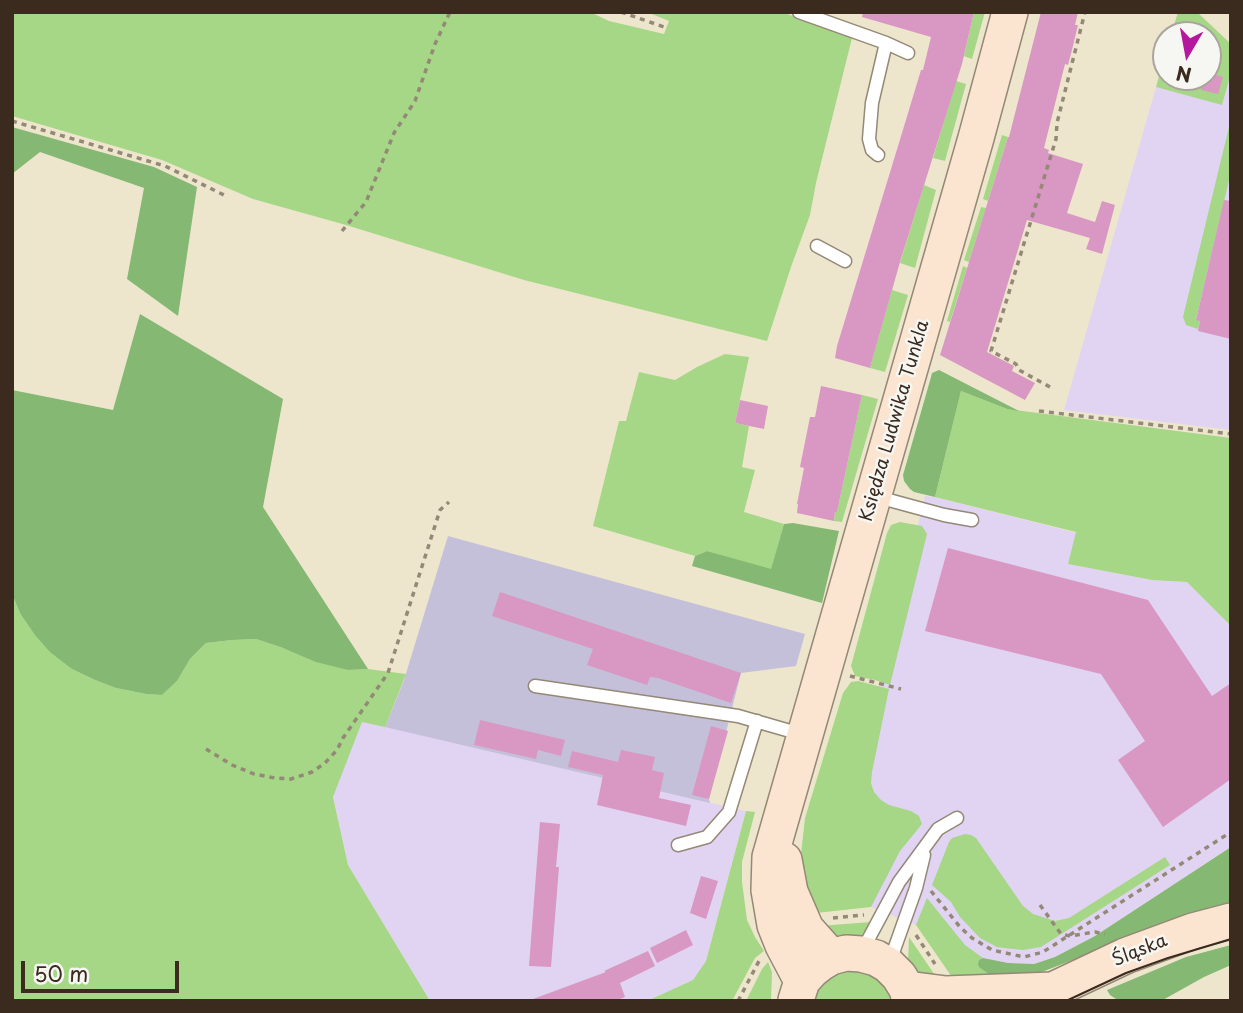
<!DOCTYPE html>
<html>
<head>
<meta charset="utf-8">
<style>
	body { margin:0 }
	#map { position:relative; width:1243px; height:1013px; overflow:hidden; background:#ede6cd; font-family:"Playpen Sans",sans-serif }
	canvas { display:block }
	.frame { position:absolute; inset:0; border:14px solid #3b2a1e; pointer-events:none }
	.north { position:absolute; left:1152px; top:21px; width:70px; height:70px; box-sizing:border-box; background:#f6f6f2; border:2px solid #aba49d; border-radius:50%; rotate:190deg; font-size:19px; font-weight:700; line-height:28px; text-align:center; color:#3b2a1e }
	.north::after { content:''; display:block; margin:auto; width:24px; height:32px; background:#b5179e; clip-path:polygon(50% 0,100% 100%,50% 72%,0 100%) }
	.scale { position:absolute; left:21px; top:961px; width:158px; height:32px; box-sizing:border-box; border:4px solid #3b2a1e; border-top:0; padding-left:9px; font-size:21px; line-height:24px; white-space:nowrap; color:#3b2a1e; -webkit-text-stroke:5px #f6f6f2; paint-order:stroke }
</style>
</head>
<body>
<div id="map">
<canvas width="1243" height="1013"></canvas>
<div class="frame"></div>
<div class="north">N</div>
<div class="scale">50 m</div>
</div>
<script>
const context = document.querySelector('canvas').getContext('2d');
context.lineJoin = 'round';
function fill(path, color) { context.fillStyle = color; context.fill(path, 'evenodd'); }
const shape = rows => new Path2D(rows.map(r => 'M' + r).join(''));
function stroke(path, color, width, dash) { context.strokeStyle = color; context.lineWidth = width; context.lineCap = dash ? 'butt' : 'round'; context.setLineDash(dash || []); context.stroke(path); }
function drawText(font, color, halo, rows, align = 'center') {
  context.font = font + ' "Playpen Sans",sans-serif'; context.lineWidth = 5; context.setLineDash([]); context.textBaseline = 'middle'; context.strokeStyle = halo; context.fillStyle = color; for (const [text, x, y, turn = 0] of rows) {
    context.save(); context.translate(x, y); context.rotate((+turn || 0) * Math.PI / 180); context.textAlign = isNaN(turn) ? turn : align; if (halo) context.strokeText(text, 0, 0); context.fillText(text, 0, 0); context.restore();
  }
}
fill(shape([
	[1231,73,1231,430,1064,410,1156,87,1222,104],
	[925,496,935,497,1077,533,1068,564,1152,580,1187,582,1231,626,1231,847,1095,936,1055,957,1034,964,1008,963,983,959,979,967,925,922,916,925,871,907,872,876,839,848],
	[362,721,746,811,706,961,700,971,693,980,647,1001,430,1001,348,865,333,796]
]), '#e1d4f3');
fill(shape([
	[448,536,805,634,796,666,741,673,709,799,710,803,385,727,404,680]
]), '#c5c0da');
fill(shape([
	[12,12,458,12,481,14,494,12,590,12,609,21,664,34,669,21,647,12,782,12,852,38,816,183,810,215,791,267,767,341,524,280,346,225,253,199,162,160,12,116],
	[974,12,985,12,972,59,964,56],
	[1178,12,1197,12,1231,44,1231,73,1222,105,1156,87,1166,50,1166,77,1208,77,1208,35,1171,35],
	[956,81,966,84,945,161,933,158],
	[1229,127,1231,128,1231,172,1196,319,1200,321,1198,329,1186,325,1183,317],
	[1002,135,1008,137,988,201,983,199],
	[924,185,936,190,915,268,900,263],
	[981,207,986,208,969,262,964,260],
	[963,266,967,268,950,322,947,321],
	[892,290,908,295,885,372,870,368],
	[725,354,749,357,735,423,749,426,742,467,755,470,744,512,784,524,771,570,707,551,695,556,593,526,619,421,626,421,639,372,675,380,697,367],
	[961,391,1007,409,1231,438,1231,626,1187,582,1152,580,1068,564,1076,532,935,497],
	[862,395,878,399,842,522,834,521,835,512,837,512],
	[900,522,922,526,927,534,890,685,875,680,855,676,851,666,887,533,891,525],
	[12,594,20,613,72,669,95,680,116,688,146,694,162,695,177,681,190,659,206,643,232,640,256,639,348,670,368,669,406,674,385,727,362,722,333,797,348,865,430,1001,12,1001],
	[858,681,889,689,872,772,871,783,874,792,881,800,889,805,911,811,919,816,922,824,900,851,871,907,816,913,809,903,800,863,805,818,843,693,851,682],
	[746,811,755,812,742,862,742,882,747,920,755,937,764,951,755,958,732,1001,647,1001,693,980,706,961],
	[965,834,971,835,976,838,1023,906,1033,914,1055,921,1069,918,1165,857,1170,865,1041,947,1023,950,1004,948,997,947,980,938,960,917,951,902,932,885,949,842,952,838],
	[927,898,965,945,983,958,979,960,996,979,954,980,916,925],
	[871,922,862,935,856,938,840,941,819,926],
	[909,937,943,987,932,986,908,964],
	[768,962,772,972,771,1001,746,1001,762,969],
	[848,967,877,973,897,1001,811,1001,822,979]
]), '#a5d786');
fill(shape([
	[12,127,154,167,197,187,178,316,127,279,144,188,40,152,12,174],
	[140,314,283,399,263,507,368,669,348,670,316,662,283,648,256,639,232,640,206,643,190,659,177,681,162,695,146,694,116,688,95,680,72,669,50,652,35,635,20,613,12,594,12,390,113,410],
	[939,370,1019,411,1007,409,961,391,935,497,914,492,910,489,904,481,903,475,931,377,932,373],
	[793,523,839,531,822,603,692,566,695,556,707,551,771,569,784,524],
	[1231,847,1231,904,1188,915,1029,977,996,979,979,967,978,964,979,960,983,958,1008,963,1034,964,1055,957,1095,936],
	[1231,945,1231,965,1204,977,1161,1001,1119,1001,1110,995,1107,990,1186,957]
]), '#84b873');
fill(shape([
	[863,12,974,12,962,64,900,262,870,368,835,358,837,346,902,133,921,70,923,70,931,37,862,17],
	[1041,12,1078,12,1075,25,1078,25,1073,46,1068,65,1065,64,1044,148,1049,150,1048,153,1083,164,1067,213,1095,222,1102,201,1115,205,1102,254,1086,249,1090,238,1027,220,987,352,1014,366,1012,371,1035,383,1025,400,940,355,1008,137,1009,137],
	[1208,73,1223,77,1218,94,1201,90,1205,77,1208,77],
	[1224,200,1231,201,1231,339,1198,331,1200,321,1196,320],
	[821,386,862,395,837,512,835,512,834,521,797,513,798,504,797,504,804,468,800,467,810,417,815,417],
	[740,400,768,406,764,429,735,423],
	[948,548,1148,600,1212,696,1231,683,1231,779,1163,827,1118,760,1145,741,1101,674,925,631],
	[500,592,741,673,731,703,658,678,650,677,647,685,587,665,593,649,492,616],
	[480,720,565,740,561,756,538,750,536,759,474,745],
	[711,726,728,731,709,799,692,795],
	[621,750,655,757,652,770,664,773,659,798,691,805,686,826,597,805,603,775,568,767,572,751,618,762],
	[540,822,560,824,556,867,559,867,551,967,529,966],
	[701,876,718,881,706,919,690,913],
	[686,930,693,945,657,963,650,948],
	[648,951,655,966,620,983,625,997,615,1001,533,1001,533,999,606,972,604,971]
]), '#d997c3');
const lane = shape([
	[799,12,886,43,908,53],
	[878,155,872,150,869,139,872,103,886,43],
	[817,246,845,261],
	[874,496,944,515,972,520],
	[535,686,738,716,804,735],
	[678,845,707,837,729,812,757,721],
	[861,953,899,882,938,829,957,818],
	[889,964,916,888,924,855]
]);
const secondary = shape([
	[784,860,790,892,806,929,831,957],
	[802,981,783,945,775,925,769,890,770,857,976,138,1010,12],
	[907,989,946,994,1053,990],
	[796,1000,802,981,812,970,821,963,831,957,846,953,861,954,876,958,888,965,899,976,907,989,910,1001],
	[1034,1001,1053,990,1125,956,1193,931,1231,921]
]);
stroke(lane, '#948876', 15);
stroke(secondary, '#948876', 38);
stroke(shape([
	[621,12,667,28],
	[12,121,165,166,228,197],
	[342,231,366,202,394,133,415,101,435,44,450,12],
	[1050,387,1019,370,1016,364,991,351,1056,139,1057,123,1085,12],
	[1039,411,1231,434],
	[850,676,901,689],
	[206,749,232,765,254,774,275,778,291,779,312,772,325,763,337,750,343,738,388,673,440,510,449,502],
	[931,891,960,927,972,938,992,950,1024,957,1043,952,1231,832],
	[1040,905,1061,934,1070,936,1095,932,1105,934],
	[833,918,864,915],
	[916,935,935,964],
	[738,1001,759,961]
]), '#948876', 3.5, [5, 5]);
stroke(lane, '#fff', 12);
stroke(secondary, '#fce5d0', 35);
stroke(shape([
	[1066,1001,1126,973,1168,958,1231,939]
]), '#3b2a1e', 2);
drawText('18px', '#3b2a1e', '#f6f6f2', [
	["Księdza Ludwika Tunkla",895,421,-74],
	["Śląska",1140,951,-22]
]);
</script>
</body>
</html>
